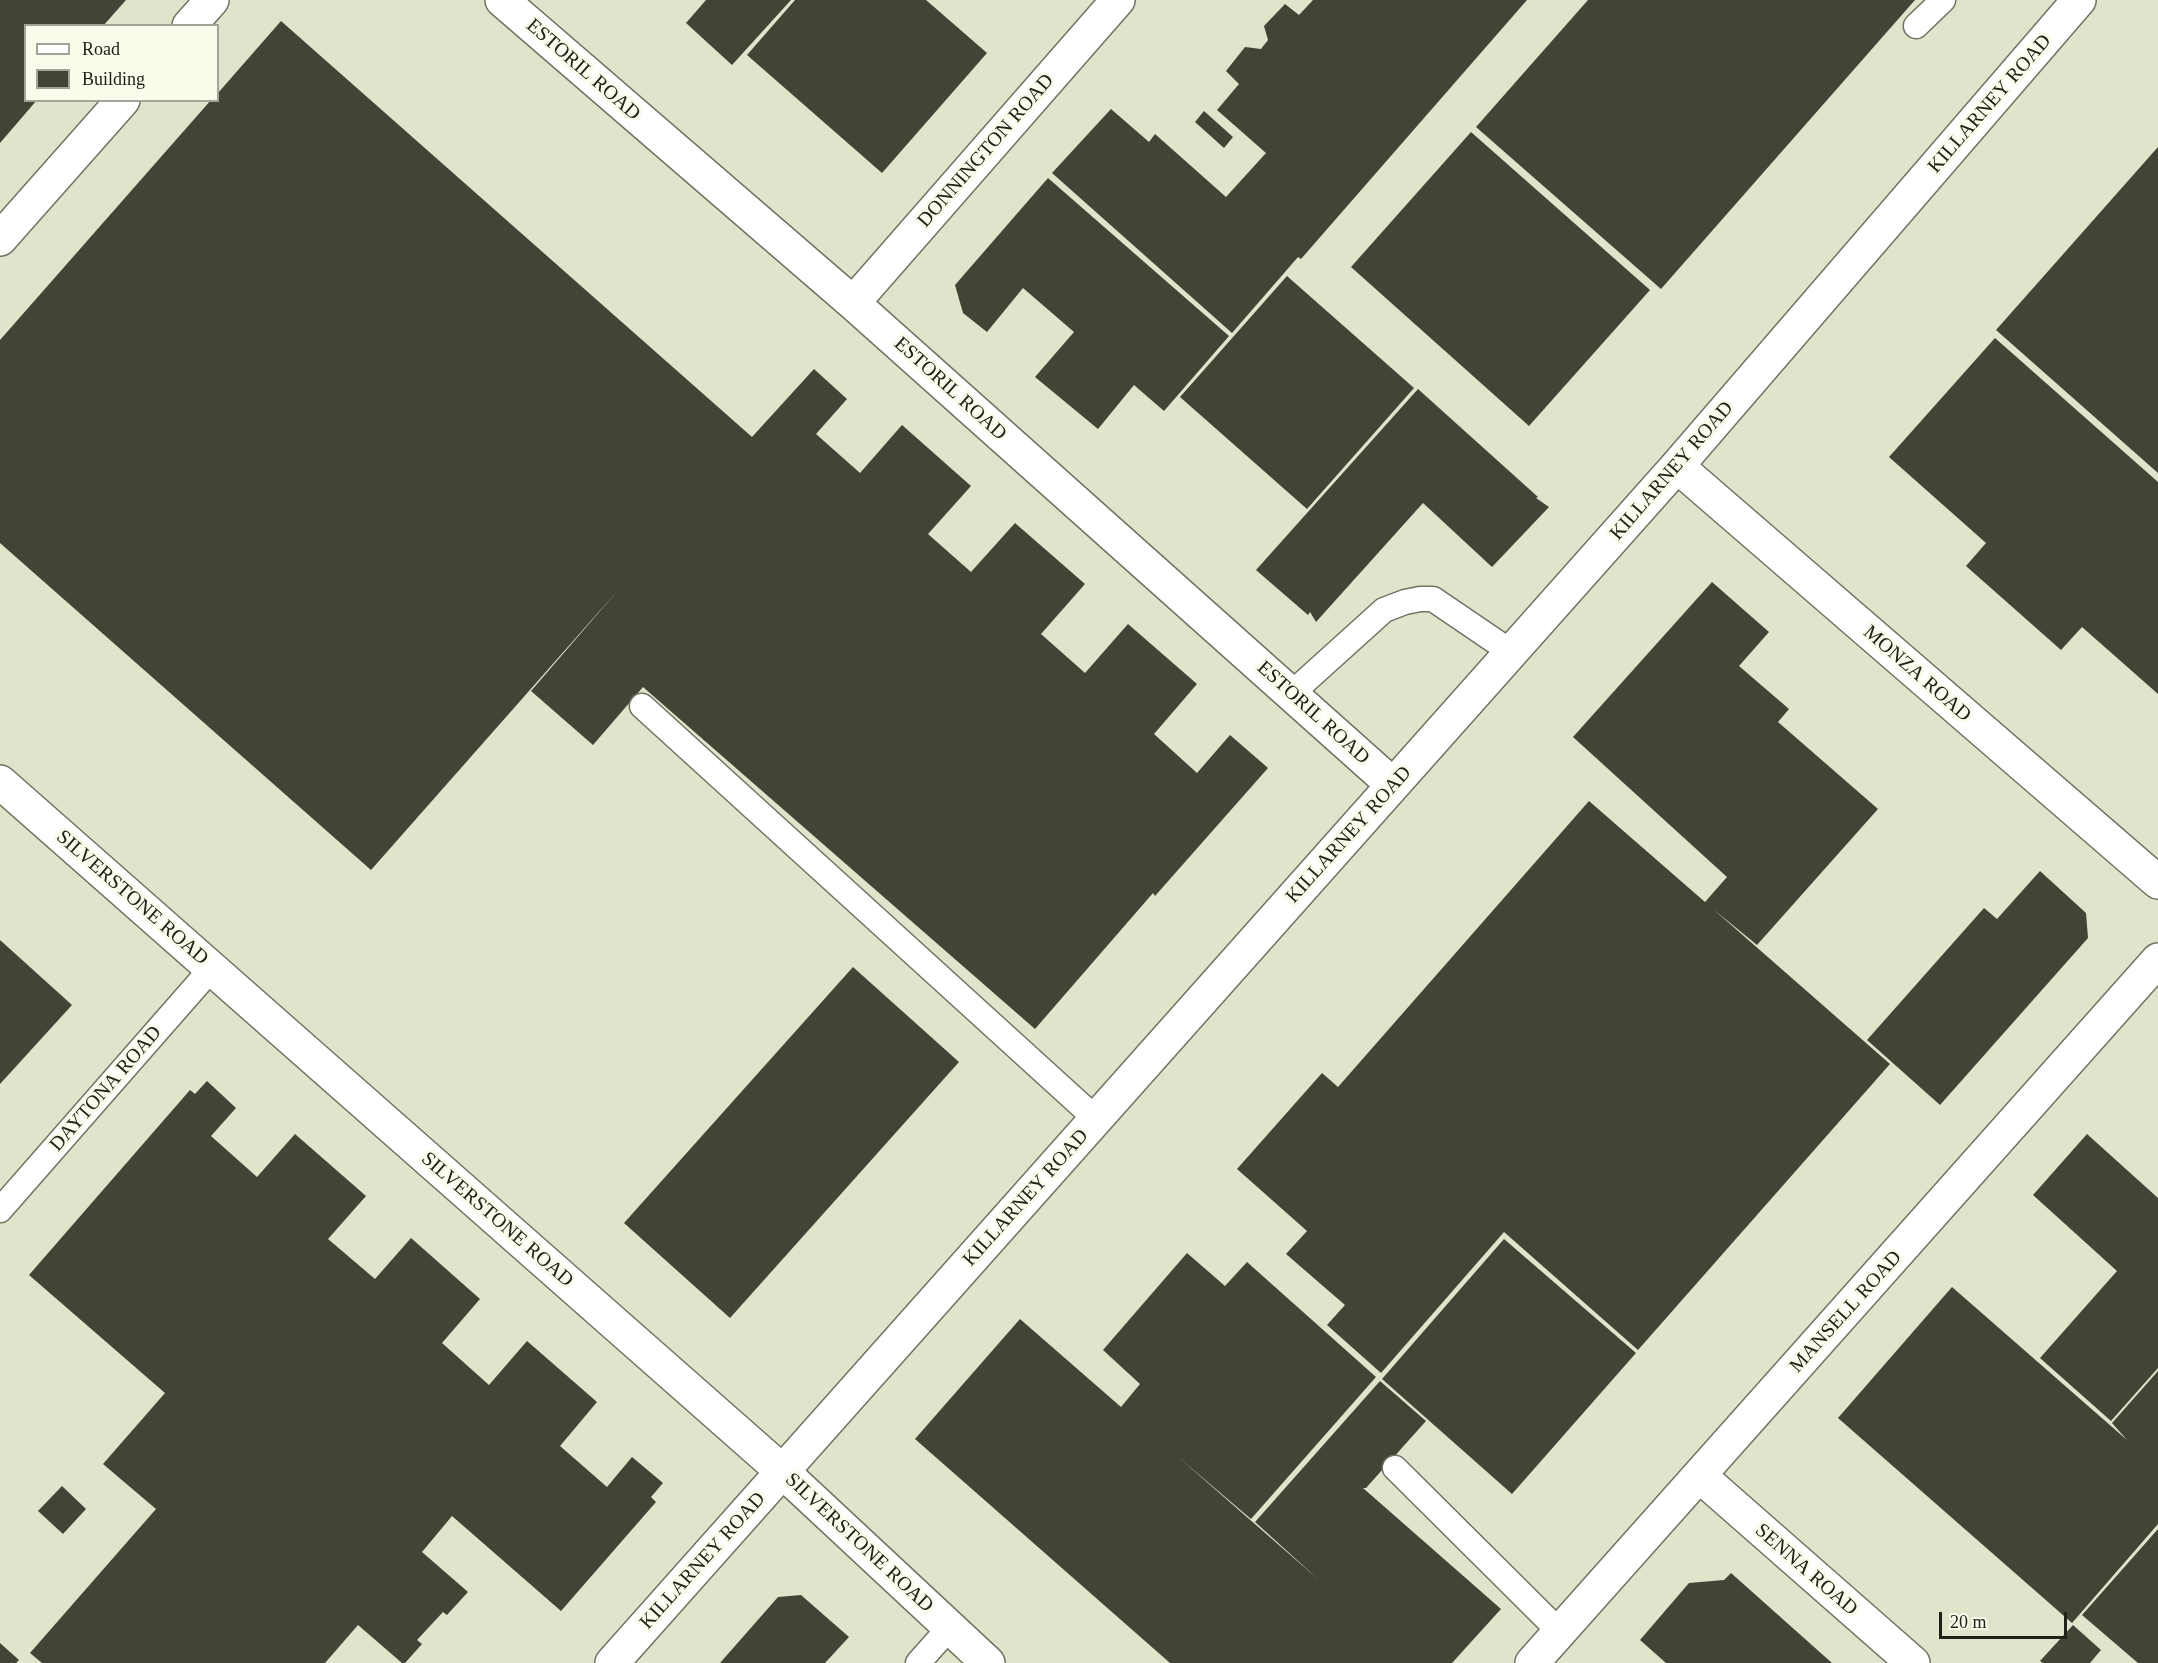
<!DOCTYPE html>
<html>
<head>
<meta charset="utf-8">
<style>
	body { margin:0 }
	#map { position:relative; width:2158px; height:1663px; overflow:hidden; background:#ecefdd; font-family:"Times New Roman",serif }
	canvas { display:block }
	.legend { position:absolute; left:24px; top:24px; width:195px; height:78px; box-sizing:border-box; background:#f9fcea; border:2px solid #a2a497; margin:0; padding:8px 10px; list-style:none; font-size:18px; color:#20211b }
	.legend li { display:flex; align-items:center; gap:12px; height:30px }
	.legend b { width:30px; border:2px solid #a2a497 }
	.scale { position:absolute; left:1939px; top:1612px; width:128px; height:27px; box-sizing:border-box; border:3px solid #20211b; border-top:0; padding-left:8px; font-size:18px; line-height:21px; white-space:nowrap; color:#20211b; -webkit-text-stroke:4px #f9fcea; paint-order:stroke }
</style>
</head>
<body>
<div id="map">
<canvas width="2158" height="1663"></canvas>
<ul class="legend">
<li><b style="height:8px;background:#fff"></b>Road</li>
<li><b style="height:16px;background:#424435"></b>Building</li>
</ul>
<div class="scale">20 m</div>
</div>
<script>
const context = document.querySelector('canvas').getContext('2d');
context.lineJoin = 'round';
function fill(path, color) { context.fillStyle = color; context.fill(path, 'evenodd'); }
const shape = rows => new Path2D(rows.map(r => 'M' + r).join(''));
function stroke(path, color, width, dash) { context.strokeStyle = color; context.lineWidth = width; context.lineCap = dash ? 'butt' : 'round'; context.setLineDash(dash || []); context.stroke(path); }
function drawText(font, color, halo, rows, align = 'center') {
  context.font = font + ' "Times New Roman",serif'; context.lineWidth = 6; context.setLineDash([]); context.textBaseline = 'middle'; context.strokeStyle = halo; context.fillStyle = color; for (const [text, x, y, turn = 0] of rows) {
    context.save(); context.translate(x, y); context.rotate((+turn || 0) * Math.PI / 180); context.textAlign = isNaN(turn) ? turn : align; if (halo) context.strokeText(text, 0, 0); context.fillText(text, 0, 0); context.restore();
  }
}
fill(shape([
	[0,0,2158,0,2158,1663,0,1663],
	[26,26,218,26,218,100,26,100]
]), '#e0e4cb');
fill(shape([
	[0,0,126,0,103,26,26,26,26,100,37,100,0,143],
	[706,0,791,0,732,65,686,23],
	[795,0,926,0,987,53,882,173,747,55],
	[1313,0,1527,0,1301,259,1298,257,1232,333,1052,173,1111,109,1149,142,1155,134,1226,197,1266,153,1217,110,1239,84,1226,71,1245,47,1261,49,1268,40,1264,26,1285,4,1299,15],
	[1588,0,1915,0,1661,289,1476,127],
	[281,21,752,437,814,369,847,399,816,434,860,473,902,425,971,486,928,534,971,572,1015,523,1085,584,1041,634,1085,673,1128,624,1197,684,1154,734,1197,773,1230,735,1268,768,1155,896,1153,893,1035,1029,643,687,593,745,531,691,619,589,371,870,0,543,0,340,211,100,218,100,218,93],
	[1204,111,1233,137,1224,148,1195,122],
	[1471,132,1650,290,1529,426,1351,267],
	[2158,147,2158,473,1996,330],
	[1048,178,1229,336,1164,411,1134,385,1098,429,1035,377,1074,332,1023,288,987,332,963,313,955,285],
	[1287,276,1414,388,1307,509,1180,397],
	[1995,338,2158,482,2158,694,2082,627,2061,650,1966,566,1986,543,1889,457],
	[1418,389,1538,497,1536,498,1549,507,1492,567,1423,503,1316,622,1310,612,1308,615,1256,570],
	[1712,582,1769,632,1739,666,1789,709,1778,722,1878,809,1757,945,1713,909,1890,1064,1638,1350,1504,1232,1381,1373,1327,1325,1345,1305,1286,1254,1307,1231,1237,1169,1322,1073,1338,1087,1589,801,1705,902,1727,877,1573,737],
	[2040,871,2086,913,2088,938,1940,1105,1867,1040,1984,908,1997,919],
	[0,940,72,1005,0,1084],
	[853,967,959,1062,730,1318,624,1223],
	[207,1081,236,1108,211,1136,257,1177,295,1134,366,1196,328,1239,375,1279,411,1238,480,1299,442,1343,489,1385,527,1341,597,1402,560,1446,607,1487,632,1457,663,1483,651,1497,656,1502,561,1611,452,1516,422,1552,468,1592,447,1615,443,1612,417,1640,422,1644,405,1663,402,1663,358,1625,325,1663,42,1663,30,1653,156,1509,103,1464,165,1393,29,1275,190,1090,195,1094],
	[2087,1134,2158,1198,2158,1368,2111,1421,2040,1358,2117,1271,2033,1195],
	[1504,1239,1636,1353,1512,1494,1382,1379],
	[1187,1253,1225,1286,1247,1262,1376,1377,1251,1519,1177,1456,1319,1580,1255,1522,1380,1381,1426,1421,1366,1488,1363,1488,1501,1609,1452,1663,1170,1663,915,1439,1020,1319,1121,1407,1140,1384,1103,1350],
	[1952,1287,2127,1440,2112,1423,2158,1371,2158,1524,2072,1623,1838,1418],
	[62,1486,86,1509,63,1534,38,1511],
	[2158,1529,2158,1663,2138,1663,2082,1615],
	[1731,1573,1832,1663,1666,1663,1640,1640,1689,1583,1724,1580],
	[801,1595,849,1637,825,1663,720,1663,778,1597],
	[2073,1625,2101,1650,2090,1663,2043,1663,2040,1661],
	[0,1643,19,1660,16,1663,0,1663]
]), '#424435');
const lane = shape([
	[1916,26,1943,0],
	[1291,694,1384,610,1405,602,1420,599,1433,599,1511,652],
	[642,706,1096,1119],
	[0,1210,212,968],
	[1395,1468,1560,1632],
	[918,1663,950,1627]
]);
const street = shape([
	[502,0,853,303,1393,785],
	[189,26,212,0],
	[0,239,123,100],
	[853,303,1118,0],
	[1677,466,2158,882],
	[0,782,782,1471,988,1663],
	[1700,1476,1913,1663],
	[612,1663,1677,466,2079,0],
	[1532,1663,2158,960]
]);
stroke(lane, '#707262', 27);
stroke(street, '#707262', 36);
stroke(lane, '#fff', 24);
stroke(street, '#fff', 33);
drawText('20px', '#20211b', '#f9fcea', [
	["ESTORIL ROAD",583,70,41],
	["KILLARNEY ROAD",1990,104,-49],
	["DONNINGTON ROAD",986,151,-49],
	["ESTORIL ROAD",950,389,42],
	["KILLARNEY ROAD",1672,471,-49],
	["MONZA ROAD",1917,674,41],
	["ESTORIL ROAD",1313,713,42],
	["KILLARNEY ROAD",1349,835,-48],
	["SILVERSTONE ROAD",132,898,41],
	["DAYTONA ROAD",106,1089,-49],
	["KILLARNEY ROAD",1026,1198,-48],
	["SILVERSTONE ROAD",497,1220,41],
	["MANSELL ROAD",1846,1312,-48],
	["SILVERSTONE ROAD",859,1543,43],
	["KILLARNEY ROAD",703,1561,-48],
	["SENNA ROAD",1806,1570,41]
]);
</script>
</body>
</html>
